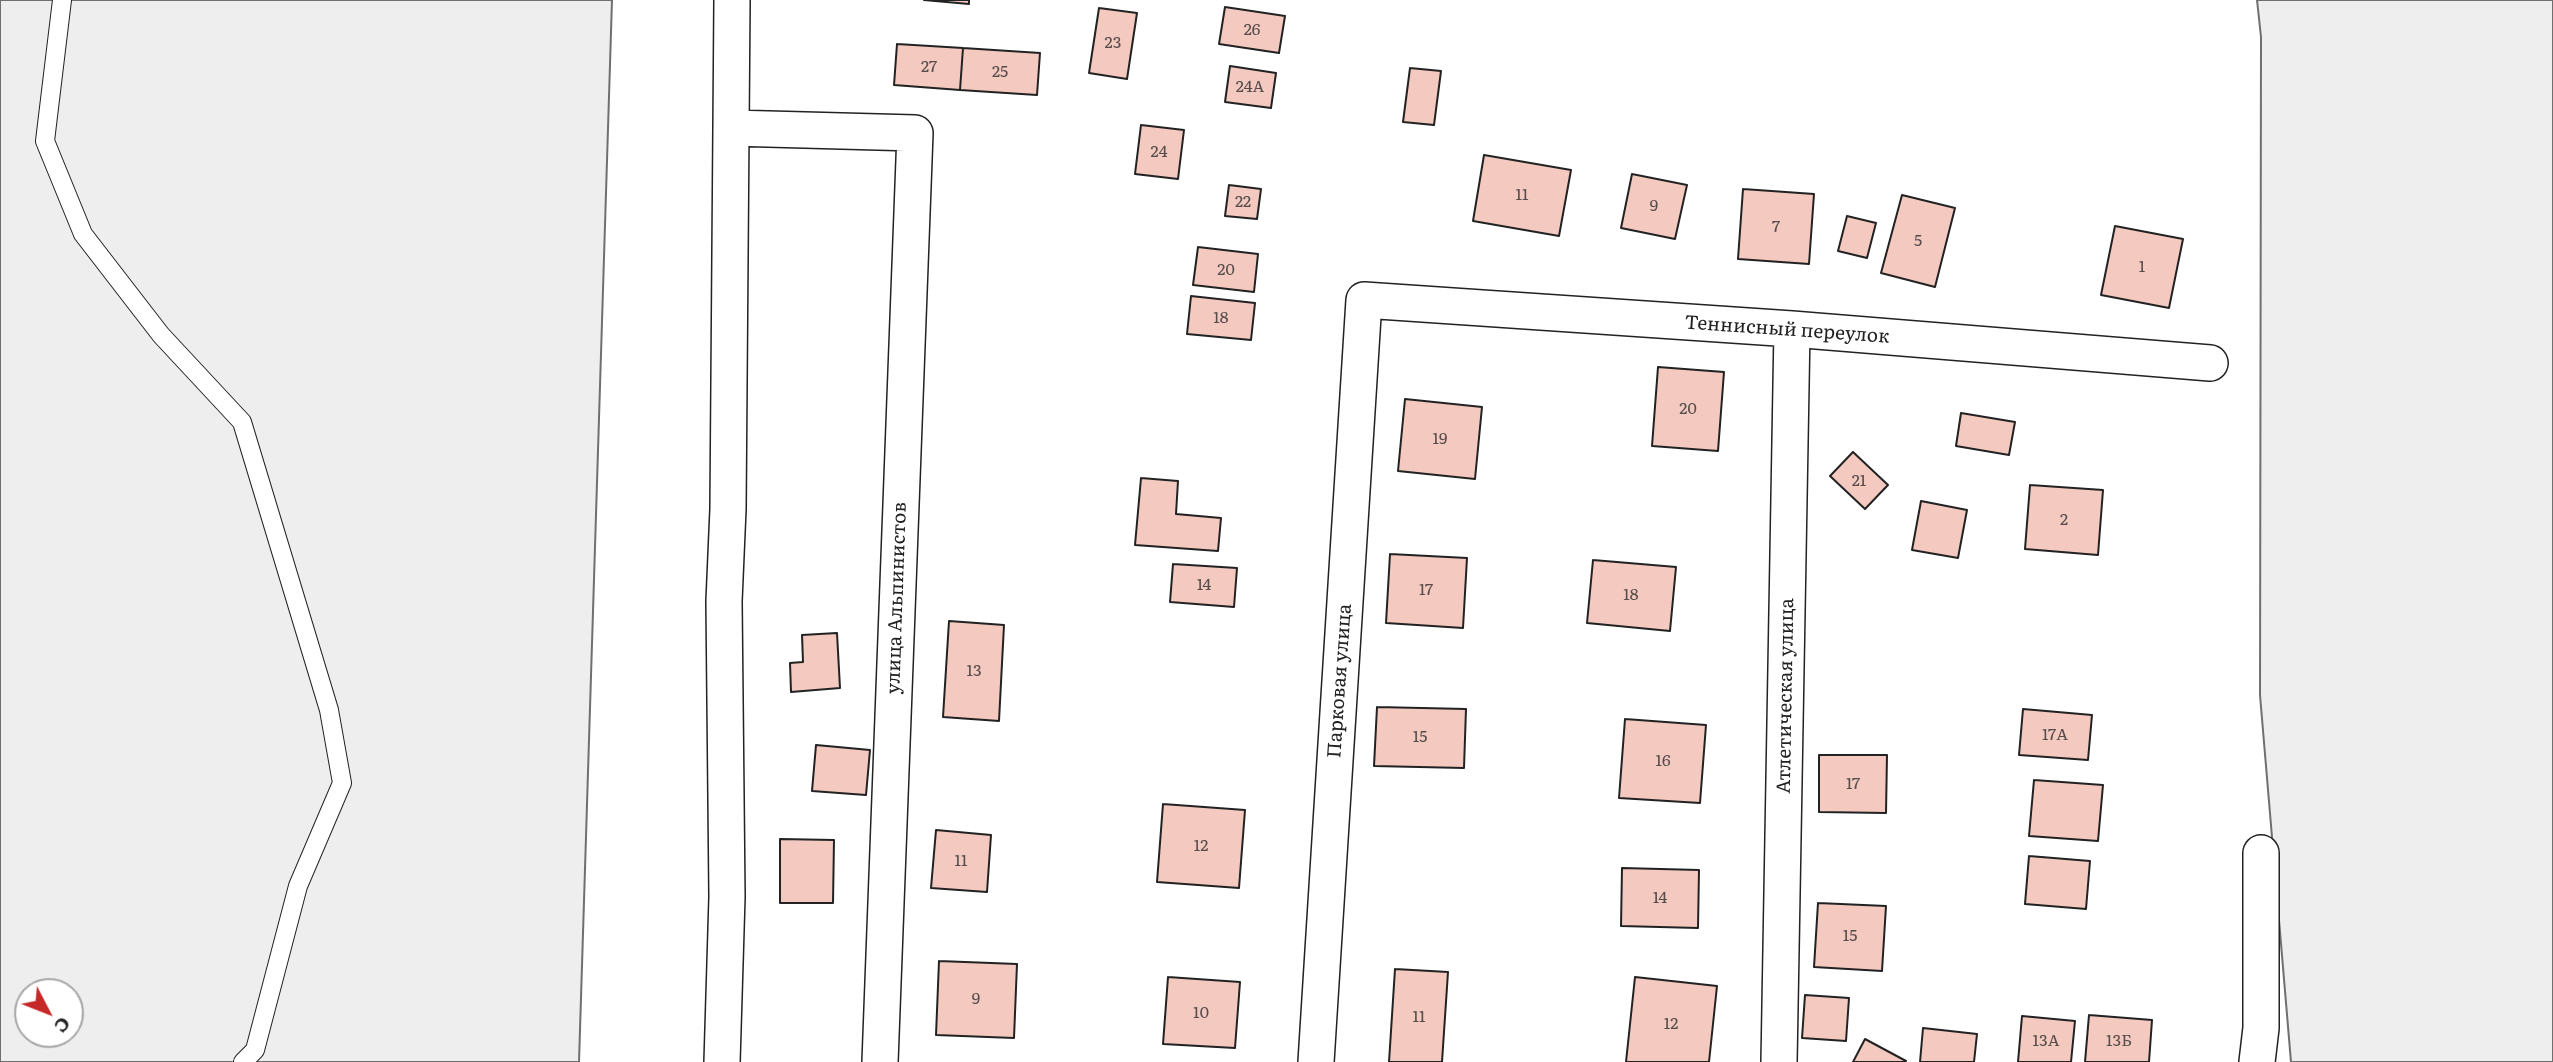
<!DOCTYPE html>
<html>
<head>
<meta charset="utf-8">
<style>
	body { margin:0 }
	#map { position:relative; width:2553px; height:1062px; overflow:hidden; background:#fff; font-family:Literata,serif }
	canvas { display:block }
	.north { position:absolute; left:14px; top:978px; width:70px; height:70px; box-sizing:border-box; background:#fff; border:2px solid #a7a7a7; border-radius:50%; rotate:132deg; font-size:19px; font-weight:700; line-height:28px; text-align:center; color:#222 }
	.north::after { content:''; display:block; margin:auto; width:24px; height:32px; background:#c62828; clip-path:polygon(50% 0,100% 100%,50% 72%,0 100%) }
</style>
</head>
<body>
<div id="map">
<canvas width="2553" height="1062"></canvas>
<div class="north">С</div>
</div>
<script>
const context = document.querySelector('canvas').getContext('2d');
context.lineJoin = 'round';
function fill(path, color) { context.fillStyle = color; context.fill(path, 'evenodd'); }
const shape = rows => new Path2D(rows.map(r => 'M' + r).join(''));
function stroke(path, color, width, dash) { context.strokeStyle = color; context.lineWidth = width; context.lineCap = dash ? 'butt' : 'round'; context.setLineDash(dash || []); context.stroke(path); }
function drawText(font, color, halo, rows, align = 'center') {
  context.font = font + ' Literata,serif'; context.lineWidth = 5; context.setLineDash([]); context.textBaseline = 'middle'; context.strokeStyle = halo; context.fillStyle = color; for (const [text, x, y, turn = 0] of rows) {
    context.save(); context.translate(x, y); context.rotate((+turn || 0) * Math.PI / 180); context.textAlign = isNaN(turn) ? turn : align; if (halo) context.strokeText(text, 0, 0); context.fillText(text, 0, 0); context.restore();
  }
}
const green = shape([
	[0,0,612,0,579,1062,0,1062,0,0],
	[28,992,70,992,70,1034,28,1034,28,992],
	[2257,0,2553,0,2553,1062,2291,1062,2260,695,2261,37,2257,0]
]);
fill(green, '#eee');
stroke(green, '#6f6f6f', 2);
const building = shape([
	[924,0,969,0,969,4,924,0],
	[1225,7,1285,16,1279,53,1219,44,1225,7],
	[1099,8,1137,13,1127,79,1089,73,1099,8],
	[897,44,963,48,960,90,894,85,897,44],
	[963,48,1040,53,1037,95,960,90,963,48],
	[1230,66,1276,73,1271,108,1225,102,1230,66],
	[1410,68,1441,71,1434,125,1403,122,1410,68],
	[1141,125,1184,130,1178,179,1135,174,1141,125],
	[1484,155,1571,170,1559,236,1473,221,1484,155],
	[1632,174,1687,185,1675,239,1621,228,1632,174],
	[1229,185,1261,189,1257,219,1225,216,1229,185],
	[1743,189,1814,194,1809,264,1738,259,1743,189],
	[1902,195,1955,208,1935,287,1881,273,1902,195],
	[1847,216,1876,223,1867,258,1838,251,1847,216],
	[2115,226,2183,239,2169,308,2101,295,2115,226],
	[1198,247,1258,254,1254,292,1193,285,1198,247],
	[1191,296,1255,303,1251,340,1187,334,1191,296],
	[1658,367,1724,372,1718,451,1652,446,1658,367],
	[1405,399,1482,407,1475,479,1398,471,1405,399],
	[1961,413,2015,422,2009,455,1956,446,1961,413],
	[1853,452,1888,485,1865,509,1830,476,1853,452],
	[1141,478,1178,481,1176,514,1221,518,1218,551,1135,545,1141,478],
	[2030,485,2103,490,2098,555,2025,549,2030,485],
	[1921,501,1967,510,1958,558,1912,550,1921,501],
	[1390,554,1467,558,1463,628,1386,623,1390,554],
	[1593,560,1676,567,1670,631,1587,623,1593,560],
	[1173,564,1237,568,1234,607,1170,602,1173,564],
	[949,621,1004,625,999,721,943,717,949,621],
	[837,633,840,688,791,692,790,663,803,662,802,635,837,633],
	[1377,707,1466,709,1464,768,1374,766,1377,707],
	[2023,709,2092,715,2088,760,2019,755,2023,709],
	[1625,719,1706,725,1700,803,1619,798,1625,719],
	[816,745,870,750,866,795,812,791,816,745],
	[1819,755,1887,755,1886,813,1819,812,1819,755],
	[2034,780,2103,785,2098,841,2029,836,2034,780],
	[1163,804,1245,810,1239,888,1157,882,1163,804],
	[936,830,991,835,987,892,931,888,936,830],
	[780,839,834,840,833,903,780,903,780,839],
	[2029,856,2090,861,2086,909,2025,904,2029,856],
	[1622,868,1699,870,1698,928,1621,926,1622,868],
	[1818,903,1886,906,1882,971,1814,967,1818,903],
	[939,961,1017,964,1014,1038,936,1035,939,961],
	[1395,969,1448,972,1442,1062,1389,1062,1395,969],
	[1168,977,1240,982,1235,1048,1163,1044,1168,977],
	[1635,977,1717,986,1709,1062,1626,1062,1635,977],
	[1805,995,1849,998,1846,1041,1802,1038,1805,995],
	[2089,1015,2152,1020,2149,1062,2085,1062,2089,1015],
	[2022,1016,2075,1021,2071,1062,2018,1062,2022,1016],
	[1923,1028,1977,1034,1974,1062,1920,1062,1923,1028],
	[1865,1039,1906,1061,1905,1062,1853,1062,1865,1039]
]);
fill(building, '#f3c9c0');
stroke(building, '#222', 2);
const service = shape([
	[62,0,45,141,83,234,161,335,242,422,329,710,342,783,298,886,255,1050,243,1062]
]);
const minor = shape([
	[731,128,915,133,880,1062],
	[722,1062,727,897,724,601,728,509,732,0],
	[1316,1062,1364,300,1792,329,2210,363],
	[1779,1062,1792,329],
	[2257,1062,2261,1028,2261,853]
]);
stroke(service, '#222', 20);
stroke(minor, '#222', 38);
stroke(service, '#fff', 18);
stroke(minor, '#fff', 35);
drawText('16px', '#564c4a', null, [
	["26",1252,30],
	["23",1113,43],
	["27",929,67],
	["25",1000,72],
	["24А",1250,87],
	["24",1159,152],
	["11",1522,195],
	["22",1243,202],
	["9",1654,206],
	["7",1776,227],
	["5",1918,241],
	["1",2142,267],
	["20",1226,270],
	["18",1221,318],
	["20",1688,409],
	["19",1440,439],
	["21",1859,481],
	["2",2064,520],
	["14",1204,585],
	["17",1426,590],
	["18",1631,595],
	["13",974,671],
	["17А",2055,735],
	["15",1420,737],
	["16",1663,761],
	["17",1853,784],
	["12",1201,846],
	["11",961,861],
	["14",1660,898],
	["15",1850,936],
	["9",976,999],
	["10",1201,1013],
	["11",1419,1017],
	["12",1671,1024],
	["13А",2046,1041],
	["13Б",2119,1041]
]);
drawText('19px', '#222', '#fff', [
	["Теннисный переулок",1787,330,4],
	["улица Альпинистов",897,598,-88],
	["Парковая улица",1340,681,-86],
	["Атлетическая улица",1786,696,-89]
]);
</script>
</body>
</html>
